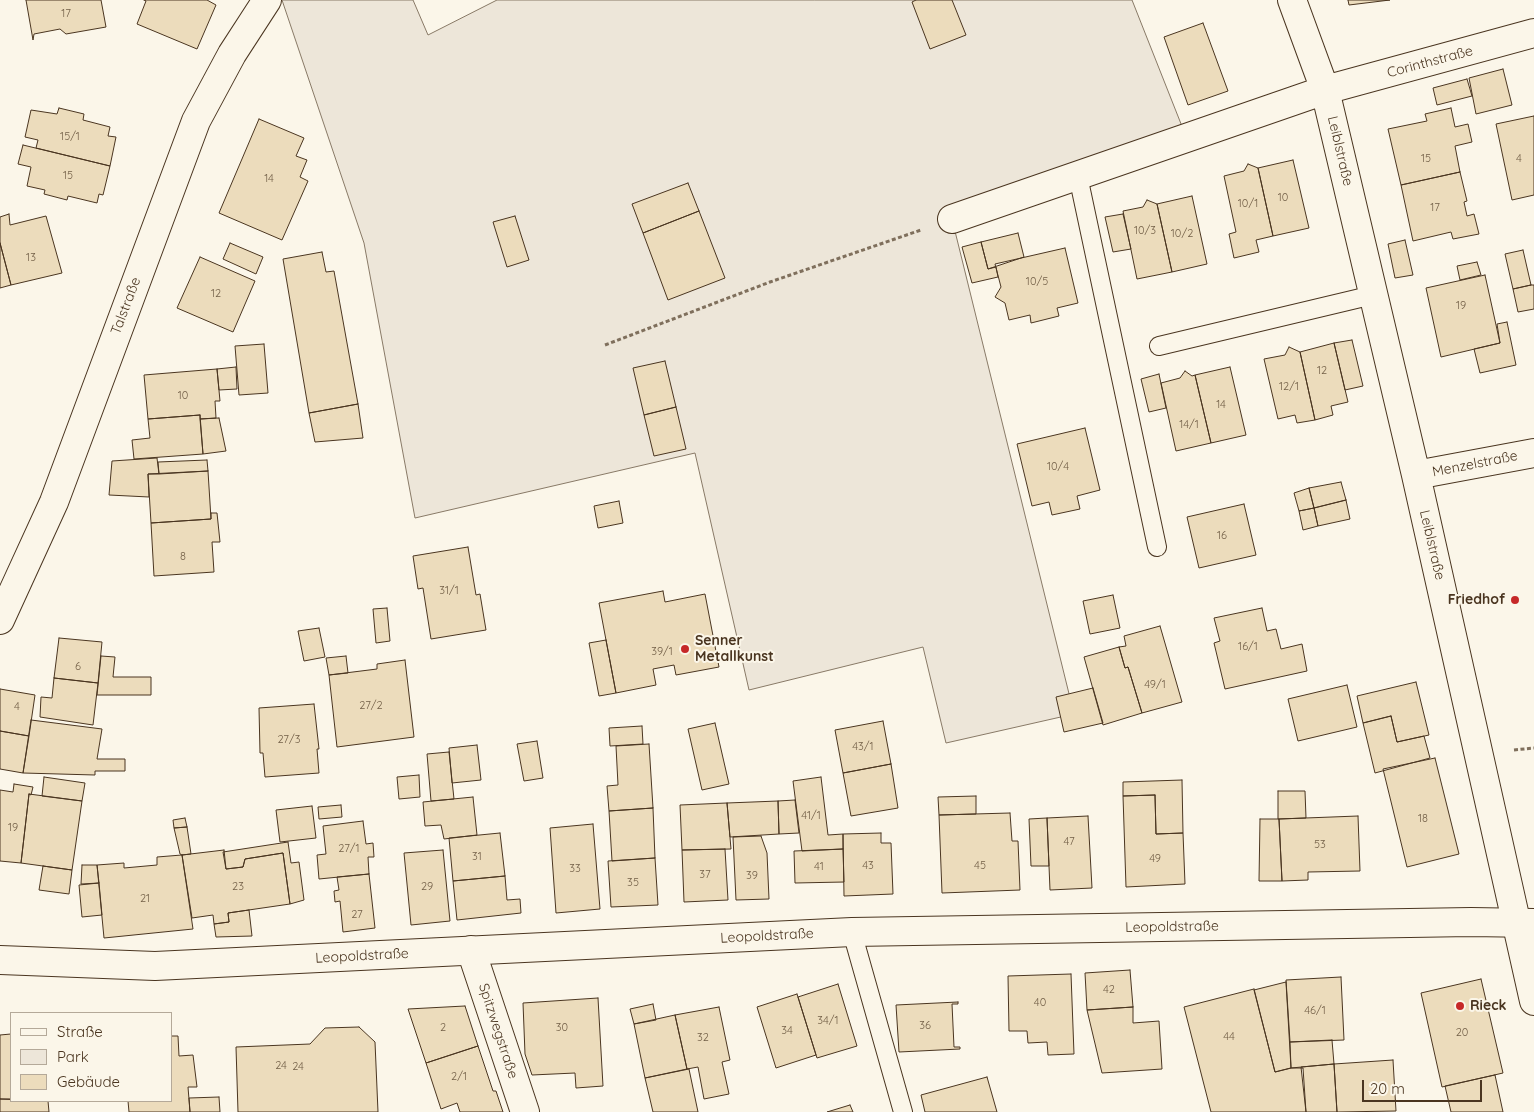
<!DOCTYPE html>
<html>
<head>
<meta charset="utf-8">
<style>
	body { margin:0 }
	#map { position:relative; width:1534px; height:1112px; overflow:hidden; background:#fbf6e9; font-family:Quicksand,sans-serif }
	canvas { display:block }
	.legend { position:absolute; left:10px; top:1012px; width:162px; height:90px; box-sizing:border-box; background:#fbf6e9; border:1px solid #b4a999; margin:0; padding:6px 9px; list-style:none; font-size:15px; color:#4a3520 }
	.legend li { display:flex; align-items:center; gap:10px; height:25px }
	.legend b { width:25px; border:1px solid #b4a999 }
	.scale { position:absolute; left:1362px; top:1080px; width:120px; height:22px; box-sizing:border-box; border:2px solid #4a3520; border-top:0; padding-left:6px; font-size:15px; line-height:18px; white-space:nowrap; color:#4a3520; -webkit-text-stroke:4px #fbf6e9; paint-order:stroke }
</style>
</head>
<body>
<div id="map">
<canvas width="1534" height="1112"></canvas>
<ul class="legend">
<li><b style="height:6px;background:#fbf6e9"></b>Straße</li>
<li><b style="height:14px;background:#ede6d9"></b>Park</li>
<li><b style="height:14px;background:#ecdcbc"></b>Gebäude</li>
</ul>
<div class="scale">20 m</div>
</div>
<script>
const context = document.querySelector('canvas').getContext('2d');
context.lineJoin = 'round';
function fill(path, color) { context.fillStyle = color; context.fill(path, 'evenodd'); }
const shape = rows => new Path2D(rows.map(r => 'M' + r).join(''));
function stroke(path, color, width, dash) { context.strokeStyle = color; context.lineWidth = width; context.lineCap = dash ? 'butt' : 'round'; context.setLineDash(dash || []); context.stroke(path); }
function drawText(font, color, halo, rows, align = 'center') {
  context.font = font + ' Quicksand,sans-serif'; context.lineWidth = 4; context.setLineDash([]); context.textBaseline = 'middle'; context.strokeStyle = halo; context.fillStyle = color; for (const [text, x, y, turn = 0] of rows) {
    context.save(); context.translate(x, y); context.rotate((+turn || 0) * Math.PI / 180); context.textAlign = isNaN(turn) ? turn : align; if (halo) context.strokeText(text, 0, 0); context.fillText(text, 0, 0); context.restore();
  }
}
const green = shape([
	[282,0,413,0,428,35,497,0,1132,0,1187,139,952,219,1074,714,946,743,923,647,749,690,695,453,415,518,364,243,282,0]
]);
fill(green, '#ede6d9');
stroke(green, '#887966', 1);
const building = shape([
	[26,0,101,0,106,27,66,34,60,29,34,34,33,40,26,0],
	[144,0,207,0,216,5,197,49,137,24,146,1,144,0],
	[916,0,952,0,966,35,930,49,912,2,916,0],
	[1348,0,1390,0,1349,5,1348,0],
	[1203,23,1228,91,1188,105,1164,37,1203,23],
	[1503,69,1512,105,1476,114,1469,78,1503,69],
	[1467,79,1472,96,1437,105,1433,88,1467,79],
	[59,108,84,114,83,120,110,127,108,136,116,137,110,166,36,148,38,140,25,137,31,110,57,114,59,108],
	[1451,108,1455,127,1468,124,1472,142,1455,146,1460,172,1401,185,1388,129,1427,121,1425,114,1451,108],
	[1534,116,1534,195,1512,200,1496,124,1534,116],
	[259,119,304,138,296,156,307,160,300,177,308,181,282,240,219,213,259,119],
	[23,145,110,166,103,195,99,194,97,203,68,196,67,200,44,194,45,190,27,186,31,167,18,164,23,145],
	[1293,160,1309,228,1273,236,1258,168,1293,160],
	[1248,164,1258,168,1273,236,1256,240,1259,252,1234,258,1229,234,1236,232,1224,176,1244,171,1248,164],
	[1460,172,1467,201,1464,202,1467,216,1474,214,1479,234,1453,239,1451,232,1413,241,1401,185,1460,172],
	[688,183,699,211,643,233,632,204,688,183],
	[1192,196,1207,264,1172,272,1157,204,1192,196],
	[1147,200,1157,204,1172,272,1137,279,1123,211,1143,207,1147,200],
	[699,211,725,278,668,300,643,233,699,211],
	[9,214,10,225,46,216,62,273,11,285,0,243,0,217,9,214],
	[1123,214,1131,249,1113,252,1105,217,1123,214],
	[515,216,529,260,507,267,493,222,515,216],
	[1018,233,1024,257,988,269,981,242,1018,233],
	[1405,240,1413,275,1395,278,1388,244,1405,240],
	[981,242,988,269,996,267,998,277,972,283,962,247,981,242],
	[0,243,11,285,0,288,0,243],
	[230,243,263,257,256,274,223,259,230,243],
	[1065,248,1078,303,1057,308,1059,316,1031,323,1030,315,1009,320,1005,303,995,297,1001,287,995,264,1065,248],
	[1523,250,1531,285,1513,289,1505,254,1523,250],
	[322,252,326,272,334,271,358,404,309,413,283,259,322,252],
	[200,257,255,281,233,332,177,308,200,257],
	[1477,262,1481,275,1460,280,1457,266,1477,262],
	[1485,275,1500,343,1441,357,1426,288,1485,275],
	[1531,285,1534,285,1534,309,1518,312,1513,289,1531,285],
	[1507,322,1516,365,1480,373,1474,349,1500,343,1497,324,1507,322],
	[1352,340,1363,386,1345,390,1334,343,1352,340],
	[1334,343,1348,402,1331,406,1333,415,1315,420,1300,352,1334,343],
	[264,344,268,393,239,395,235,346,264,344],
	[1289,347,1300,352,1315,420,1297,423,1295,415,1278,419,1264,359,1285,355,1289,347],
	[665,361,676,407,644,415,633,368,665,361],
	[236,367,237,389,219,390,217,369,236,367],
	[1230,367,1246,435,1211,443,1195,375,1230,367],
	[217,369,220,401,215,401,216,418,200,419,200,415,148,419,144,375,217,369],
	[1185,371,1192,376,1195,375,1211,443,1176,451,1161,383,1180,378,1185,371],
	[1159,374,1166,408,1149,412,1141,379,1159,374],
	[358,404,363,438,315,442,309,413,358,404],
	[676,407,686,449,654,456,644,415,676,407],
	[200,415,203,454,134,459,132,440,150,438,148,419,200,415],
	[219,418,226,451,203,454,200,419,219,418],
	[1085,428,1100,490,1077,496,1080,509,1052,515,1049,502,1032,506,1017,444,1085,428],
	[157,458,159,474,148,474,149,497,109,495,112,461,157,458],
	[207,460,208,471,159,474,158,462,207,460],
	[208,471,211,519,151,523,148,474,208,471],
	[1341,482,1346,500,1314,508,1309,488,1341,482],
	[1309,488,1314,508,1299,511,1294,493,1309,488],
	[1346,500,1350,519,1318,526,1314,508,1346,500],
	[619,501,623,523,598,528,594,506,619,501],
	[1244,504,1256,555,1199,568,1187,517,1244,504],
	[1314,508,1318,526,1303,530,1299,511,1314,508],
	[211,513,217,513,220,542,212,542,214,572,154,576,151,523,211,519,211,513],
	[468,547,476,595,480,594,486,630,431,639,423,588,418,589,413,556,468,547],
	[663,591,665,602,705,594,719,667,676,675,674,665,653,669,656,685,616,693,599,603,663,591],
	[1113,595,1120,628,1090,634,1083,601,1113,595],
	[387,608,390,641,376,643,373,609,387,608],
	[1262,608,1267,631,1276,629,1281,649,1302,644,1307,671,1225,689,1214,643,1220,641,1214,618,1262,608],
	[1160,626,1182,702,1142,713,1128,667,1125,668,1119,647,1126,646,1124,636,1160,626],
	[319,628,325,657,304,661,298,631,319,628],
	[59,638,102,642,98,683,54,678,59,638],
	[606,640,616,693,599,696,589,643,606,640],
	[1119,647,1125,668,1128,667,1142,713,1103,725,1084,657,1119,647],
	[101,656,115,657,113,677,151,677,151,695,97,695,101,656],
	[346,656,348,673,329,675,326,658,346,656],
	[405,660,414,737,337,747,329,675,377,669,377,664,405,660],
	[54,678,98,683,93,725,40,717,41,697,52,698,54,678],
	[1416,682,1429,735,1397,742,1391,716,1363,723,1357,696,1416,682],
	[1347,685,1357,727,1298,741,1288,699,1347,685],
	[1093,688,1103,723,1064,732,1056,697,1093,688],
	[0,689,35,695,29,736,0,731,0,689],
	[314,704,319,749,317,749,319,773,265,777,263,753,260,753,259,708,314,704],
	[1391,716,1397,742,1424,736,1430,758,1375,773,1363,723,1391,716],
	[31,720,102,729,97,759,125,759,125,771,95,771,95,775,23,773,31,720],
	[883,721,891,764,843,773,835,730,883,721],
	[715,723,729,784,702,790,688,729,715,723],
	[642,726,643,744,610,746,609,728,642,726],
	[0,731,29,736,23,773,0,769,0,731],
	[537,741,543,778,524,781,517,744,537,741],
	[649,744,653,808,609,811,607,786,618,785,616,746,649,744],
	[477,745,481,780,452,783,449,748,477,745],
	[449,752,454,799,431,801,427,754,449,752],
	[1435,758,1459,854,1407,867,1383,769,1435,758],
	[891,764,898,808,851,816,843,773,891,764],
	[419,775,420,797,399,799,397,777,419,775],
	[44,777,85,783,82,801,42,796,44,777],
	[821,777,828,835,843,834,843,849,802,851,793,781,821,777],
	[1182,780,1183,833,1156,834,1155,795,1123,796,1123,782,1182,780],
	[14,784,33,787,31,795,29,794,21,863,0,861,0,790,13,792,14,784],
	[1278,791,1305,791,1306,818,1278,819,1278,791],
	[29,794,82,801,72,870,21,863,29,794],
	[1155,795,1156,834,1183,833,1185,884,1126,887,1123,796,1155,795],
	[976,796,976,814,939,815,938,797,976,796],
	[473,797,477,835,444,839,441,825,425,826,423,802,473,797],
	[795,800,799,833,779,834,778,801,795,800],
	[778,801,779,834,730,837,727,803,778,801],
	[727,803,731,849,682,850,680,805,727,803],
	[341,805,342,817,319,819,318,807,341,805],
	[312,806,316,838,280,842,276,810,312,806],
	[653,808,655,858,612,861,609,811,653,808],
	[1010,813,1012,841,1018,841,1020,890,942,893,939,815,1010,813],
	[1088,816,1092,888,1050,890,1047,818,1088,816],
	[1358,816,1360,871,1308,872,1308,880,1282,881,1279,819,1358,816],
	[185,818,187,827,174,828,173,820,185,818],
	[1047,818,1049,866,1031,866,1029,819,1047,818],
	[1260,819,1279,819,1282,881,1259,881,1260,819],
	[363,821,366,844,373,843,374,857,368,857,369,874,319,879,317,855,326,854,323,826,363,821],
	[593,824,600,909,556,913,550,828,593,824],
	[187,827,191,854,182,855,180,854,174,828,187,827],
	[500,833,505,876,453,881,449,838,500,833],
	[881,833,881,843,891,843,893,894,844,896,843,834,881,833],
	[761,836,767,853,769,899,736,900,733,837,761,836],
	[288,842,291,863,299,862,304,900,290,904,283,853,245,859,243,867,226,869,223,852,288,842],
	[725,849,728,900,684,902,682,850,725,849],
	[843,849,844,882,795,883,794,851,843,849],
	[224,850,226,869,243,867,245,859,283,853,290,904,228,913,229,922,214,924,213,915,192,918,182,855,224,850],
	[443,850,450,921,411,925,404,853,443,850],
	[182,855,193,929,104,938,97,865,124,863,124,868,157,865,157,857,182,855],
	[655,858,658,905,611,907,608,861,655,858],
	[82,865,97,865,99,883,81,884,82,865],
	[43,866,72,870,69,894,39,890,43,866],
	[369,874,375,928,343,932,340,901,335,902,334,891,339,890,337,877,369,874],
	[505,876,507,900,520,899,521,913,457,920,453,881,505,876],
	[99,883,102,915,82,917,79,885,99,883],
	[249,910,252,936,216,937,214,924,229,922,228,913,249,910],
	[1130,970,1133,1007,1087,1010,1085,973,1130,970],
	[1071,974,1074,1054,1048,1055,1047,1042,1028,1043,1027,1031,1009,1031,1008,976,1071,974],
	[1341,977,1344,1040,1290,1042,1286,980,1341,977],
	[1481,979,1503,1073,1442,1087,1421,993,1481,979],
	[1286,982,1291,1068,1275,1072,1254,990,1286,982],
	[838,984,857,1046,817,1058,798,997,838,984],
	[1254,989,1275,1072,1291,1068,1303,1068,1306,1112,1211,1112,1184,1007,1254,989],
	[797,994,816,1055,776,1068,757,1007,797,994],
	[598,998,603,1086,576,1088,575,1073,532,1075,525,1054,523,1003,598,998],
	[958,1002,958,1004,952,1004,954,1047,960,1047,960,1049,899,1052,896,1005,958,1002],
	[653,1004,656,1020,634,1024,630,1009,653,1004],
	[465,1006,478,1046,426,1063,408,1009,465,1006],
	[719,1007,730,1060,722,1062,729,1094,704,1099,698,1067,687,1069,675,1015,719,1007],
	[1133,1007,1133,1023,1159,1021,1162,1069,1102,1073,1087,1010,1133,1007],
	[675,1015,687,1069,645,1078,634,1024,675,1015],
	[359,1027,375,1042,378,1112,238,1112,236,1047,310,1044,325,1028,359,1027],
	[11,1034,11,1099,0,1099,0,1035,11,1034],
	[171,1036,178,1036,179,1056,193,1055,197,1087,188,1087,190,1112,129,1112,128,1101,171,1101,171,1036],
	[1332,1040,1334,1064,1291,1068,1290,1042,1332,1040],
	[478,1046,493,1091,496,1091,503,1112,460,1112,457,1103,441,1109,426,1063,478,1046],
	[1393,1060,1396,1111,1337,1112,1334,1064,1393,1060],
	[1334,1064,1337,1112,1306,1112,1301,1067,1334,1064],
	[689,1069,698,1112,653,1112,645,1078,689,1069],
	[1495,1075,1503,1112,1451,1112,1445,1086,1495,1075],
	[987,1077,997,1112,925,1112,921,1095,987,1077],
	[219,1097,220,1112,190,1112,189,1098,219,1097],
	[0,1099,48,1101,49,1112,0,1112,0,1099],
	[850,1105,853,1112,827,1112,850,1105]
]);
fill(building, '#ecdcbc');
stroke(building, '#4a3520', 1);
const service = shape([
	[1078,176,1157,547],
	[1159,346,1373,295],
	[852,932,903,1112]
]);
const minor = shape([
	[1292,0,1325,90,1416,475,1534,1001],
	[952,219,1325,90,1534,33],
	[1416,475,1534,453],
	[0,620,54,502,196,121,232,54,267,0],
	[471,950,525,1112]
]);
const tertiary = shape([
	[0,960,155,966,852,932,1471,922,1534,923]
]);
stroke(service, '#4a3520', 20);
stroke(minor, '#4a3520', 30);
stroke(tertiary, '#4a3520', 30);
stroke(shape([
	[605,345,770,282,921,230],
	[1514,750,1534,748]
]), '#7f6f5c', 3, [4, 2.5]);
stroke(service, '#fbf6e9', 18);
stroke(minor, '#fbf6e9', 28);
stroke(tertiary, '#fbf6e9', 28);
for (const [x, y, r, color] of [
	[1515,600,5,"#c62828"],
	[685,649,5,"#c62828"],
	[1460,1006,5,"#c62828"]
]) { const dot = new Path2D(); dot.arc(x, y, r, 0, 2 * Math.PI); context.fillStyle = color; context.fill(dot); stroke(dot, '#fbf6e9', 2); }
drawText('11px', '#725f47', null, [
	["17",66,14],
	["15/1",70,137],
	["15",1426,159],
	["4",1519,159],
	["15",68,176],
	["14",269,179],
	["10",1283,198],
	["10/1",1248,204],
	["17",1435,208],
	["10/3",1145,231],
	["10/2",1182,234],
	["13",31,258],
	["10/5",1037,282],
	["12",216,294],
	["19",1461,306],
	["12",1322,371],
	["12/1",1289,387],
	["10",183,396],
	["14",1221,405],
	["14/1",1189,425],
	["10/4",1058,467],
	["16",1222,536],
	["8",183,557],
	["31/1",449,591],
	["16/1",1248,647],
	["39/1",662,652],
	["6",78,667],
	["49/1",1155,685],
	["27/2",371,706],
	["4",17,707],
	["27/3",289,740],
	["43/1",863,747],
	["41/1",811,816],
	["18",1423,819],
	["19",13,828],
	["47",1069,842],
	["53",1320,845],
	["27/1",349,849],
	["31",477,857],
	["49",1155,859],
	["43",868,866],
	["45",980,866],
	["41",819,867],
	["33",575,869],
	["37",705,875],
	["39",752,876],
	["35",633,883],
	["23",238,887],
	["29",427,887],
	["21",145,899],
	["27",357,915],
	["42",1109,990],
	["40",1040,1003],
	["46/1",1315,1011],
	["34/1",828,1021],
	["36",925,1026],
	["2",443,1028],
	["30",562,1028],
	["34",787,1031],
	["20",1462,1033],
	["44",1229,1037],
	["32",703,1038],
	["24",281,1066],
	["24",298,1067],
	["2/1",459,1077]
]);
drawText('14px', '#4a3520', '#fbf6e9', [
	["Corinthstraße",1430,62,-15],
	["Leiblstraße",1340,151,77],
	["Talstraße",126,306,-69],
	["Menzelstraße",1475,464,-11],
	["Leiblstraße",1432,545,77],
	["Leopoldstraße",1172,927,-1],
	["Leopoldstraße",767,936,-3],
	["Leopoldstraße",362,956,-3],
	["Spitzwegstraße",498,1031,72]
]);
drawText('bold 14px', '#4a3520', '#fbf6e9', [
	["Friedhof",1505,600,"right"],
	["Senner",695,641],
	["Metallkunst",695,657],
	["Rieck",1470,1006]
], 'left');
</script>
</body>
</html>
